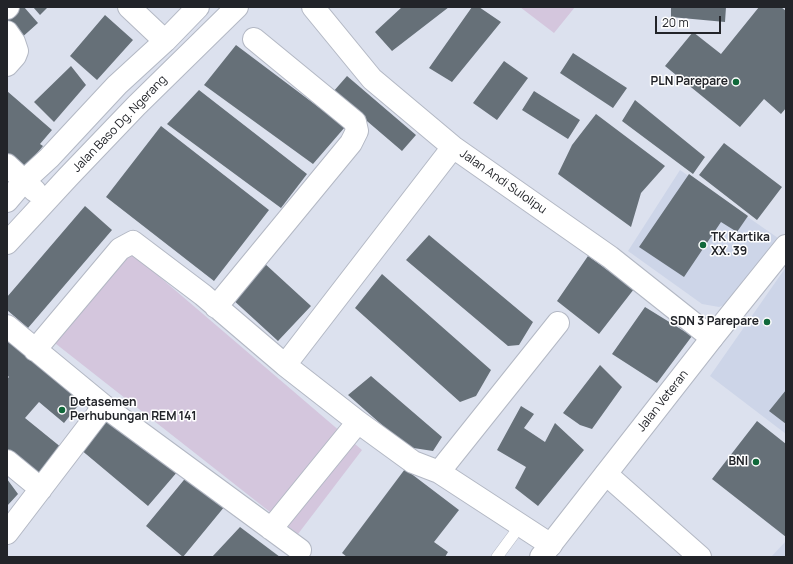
<!DOCTYPE html>
<html>
<head>
<meta charset="utf-8">
<style>
	body { margin:0 }
	#map { position:relative; width:793px; height:564px; overflow:hidden; background:#dce1ee; font-family:Manrope,sans-serif }
	canvas { display:block }
	.frame { position:absolute; inset:0; border:8px solid #222429; pointer-events:none }
	.scale { position:absolute; left:655px; top:16px; width:66px; height:18px; box-sizing:border-box; border:2px solid #222429; border-top:0; padding-left:5px; font-size:12px; line-height:14px; white-space:nowrap; color:#222429; -webkit-text-stroke:3px #fff; paint-order:stroke }
</style>
</head>
<body>
<div id="map">
<canvas width="793" height="564"></canvas>
<div class="frame"></div>
<div class="scale">20 m</div>
</div>
<script>
const context = document.querySelector('canvas').getContext('2d');
context.lineJoin = 'round';
function fill(path, color) { context.fillStyle = color; context.fill(path, 'evenodd'); }
const shape = rows => new Path2D(rows.map(r => 'M' + r).join(''));
function stroke(path, color, width, dash) { context.strokeStyle = color; context.lineWidth = width; context.lineCap = dash ? 'butt' : 'round'; context.setLineDash(dash || []); context.stroke(path); }
function drawText(font, color, halo, rows, align = 'center') {
  context.font = font + ' Manrope,sans-serif'; context.lineWidth = 3; context.setLineDash([]); context.textBaseline = 'middle'; context.strokeStyle = halo; context.fillStyle = color; for (const [text, x, y, turn = 0] of rows) {
    context.save(); context.translate(x, y); context.rotate((+turn || 0) * Math.PI / 180); context.textAlign = isNaN(turn) ? turn : align; if (halo) context.strokeText(text, 0, 0); context.fillText(text, 0, 0); context.restore();
  }
}
fill(shape([
	[680,170,778,238,732,302,719,307,702,304,628,251],
	[786,267,786,434,710,376],
	[786,541,786,557,771,557]
]), '#cdd5e8');
fill(shape([
	[520,7,575,7,554,33],
	[120,243,362,450,298,534,51,340]
]), '#d4c6dd');
fill(shape([
	[13,7,24,7,38,23,19,40,7,28,7,12],
	[33,7,48,7,40,15],
	[402,7,449,7,392,51,375,32],
	[472,7,479,7,501,22,452,82,429,68],
	[671,7,726,7,725,22,671,17],
	[759,7,781,7,786,11,786,108,781,114,764,99,740,127,665,66,693,32,721,54],
	[105,15,133,40,97,80,70,56],
	[236,45,345,127,313,164,204,85],
	[573,53,627,88,613,108,560,73],
	[504,61,528,78,497,120,473,103],
	[71,66,86,85,54,122,34,102],
	[347,76,416,135,402,151,333,92],
	[199,90,307,174,281,208,167,124],
	[7,91,52,130,40,144,43,146,25,168,7,153],
	[534,91,580,120,568,139,522,110],
	[635,100,705,157,693,174,622,121],
	[596,114,665,166,641,193,631,227,558,174,572,145],
	[161,126,269,210,214,281,106,197],
	[724,143,782,187,757,220,699,175],
	[689,174,748,216,737,232,721,222,684,277,639,247],
	[85,206,112,230,28,328,7,310,7,297],
	[429,235,533,322,519,345,508,346,406,260],
	[588,256,634,289,599,334,557,301],
	[263,262,311,306,278,341,231,298],
	[382,274,491,370,476,396,460,402,355,308],
	[645,307,692,336,657,383,612,354],
	[7,333,85,397,64,423,39,402,25,418,62,448,35,481,7,458,7,379,9,377,7,375],
	[600,365,622,387,592,429,580,425,563,413],
	[371,376,442,437,433,451,407,447,348,395],
	[786,390,786,424,769,411],
	[521,406,534,414,524,428,545,442,555,423,584,450,538,506,515,488,526,467,497,450],
	[109,414,178,471,148,506,80,449],
	[757,421,786,444,786,537,712,479],
	[405,469,459,510,434,542,448,552,445,557,347,557,342,553],
	[188,475,225,506,183,557,146,526],
	[7,479,18,494,7,506],
	[240,527,280,557,212,557]
]), '#667078');
const lane = shape([
	[497,557,514,534]
]);
const street = shape([
	[129,7,165,41],
	[313,7,372,79,453,147,610,257,712,338],
	[7,8,8,7],
	[7,32,14,42,17,51,15,56,7,65],
	[7,165,35,191],
	[7,201,24,181,49,158,117,85,165,41,198,7],
	[7,243,68,177,136,106,237,7],
	[216,307,351,143,357,131,355,122,349,117,254,39],
	[7,326,104,406,300,550],
	[35,350,120,249,133,242,203,295,285,365,358,422,413,462,439,472,551,545],
	[285,365,453,147],
	[7,461,41,489],
	[439,472,558,323],
	[606,474,700,557],
	[271,529,358,422],
	[7,533,104,406]
]);
const secondary = shape([
	[541,557,712,338,786,246]
]);
stroke(lane, '#b3b8c4', 12);
stroke(street, '#b3b8c4', 24);
stroke(secondary, '#b3b8c4', 24);
stroke(lane, '#fff', 11);
stroke(street, '#fff', 22);
stroke(secondary, '#fff', 22);
for (const [x, y, r, color] of [
	[736,82,4,"#10683a"],
	[703,245,4,"#10683a"],
	[767,322,4,"#10683a"],
	[62,410,4,"#10683a"],
	[756,462,4,"#10683a"]
]) { const dot = new Path2D(); dot.arc(x, y, r, 0, 2 * Math.PI); context.fillStyle = color; context.fill(dot); stroke(dot, '#fff', 1.5); }
drawText('bold 12px', '#222429', '#fff', [
	["PLN Parepare",728,82],
	["TK Kartika",711,238,"left"],
	["XX. 39",711,252,"left"],
	["SDN 3 Parepare",759,322],
	["Detasemen",70,403,"left"],
	["Perhubungan REM 141",70,417,"left"],
	["BNI",748,462]
], 'right');
drawText('12px', '#222429', '#fff', [
	["Jalan Baso Dg. Ngerang",120,124,-46],
	["Jalan Andi Sulolipu",503,182,35],
	["Jalan Veteran",663,401,-52]
]);
</script>
</body>
</html>
